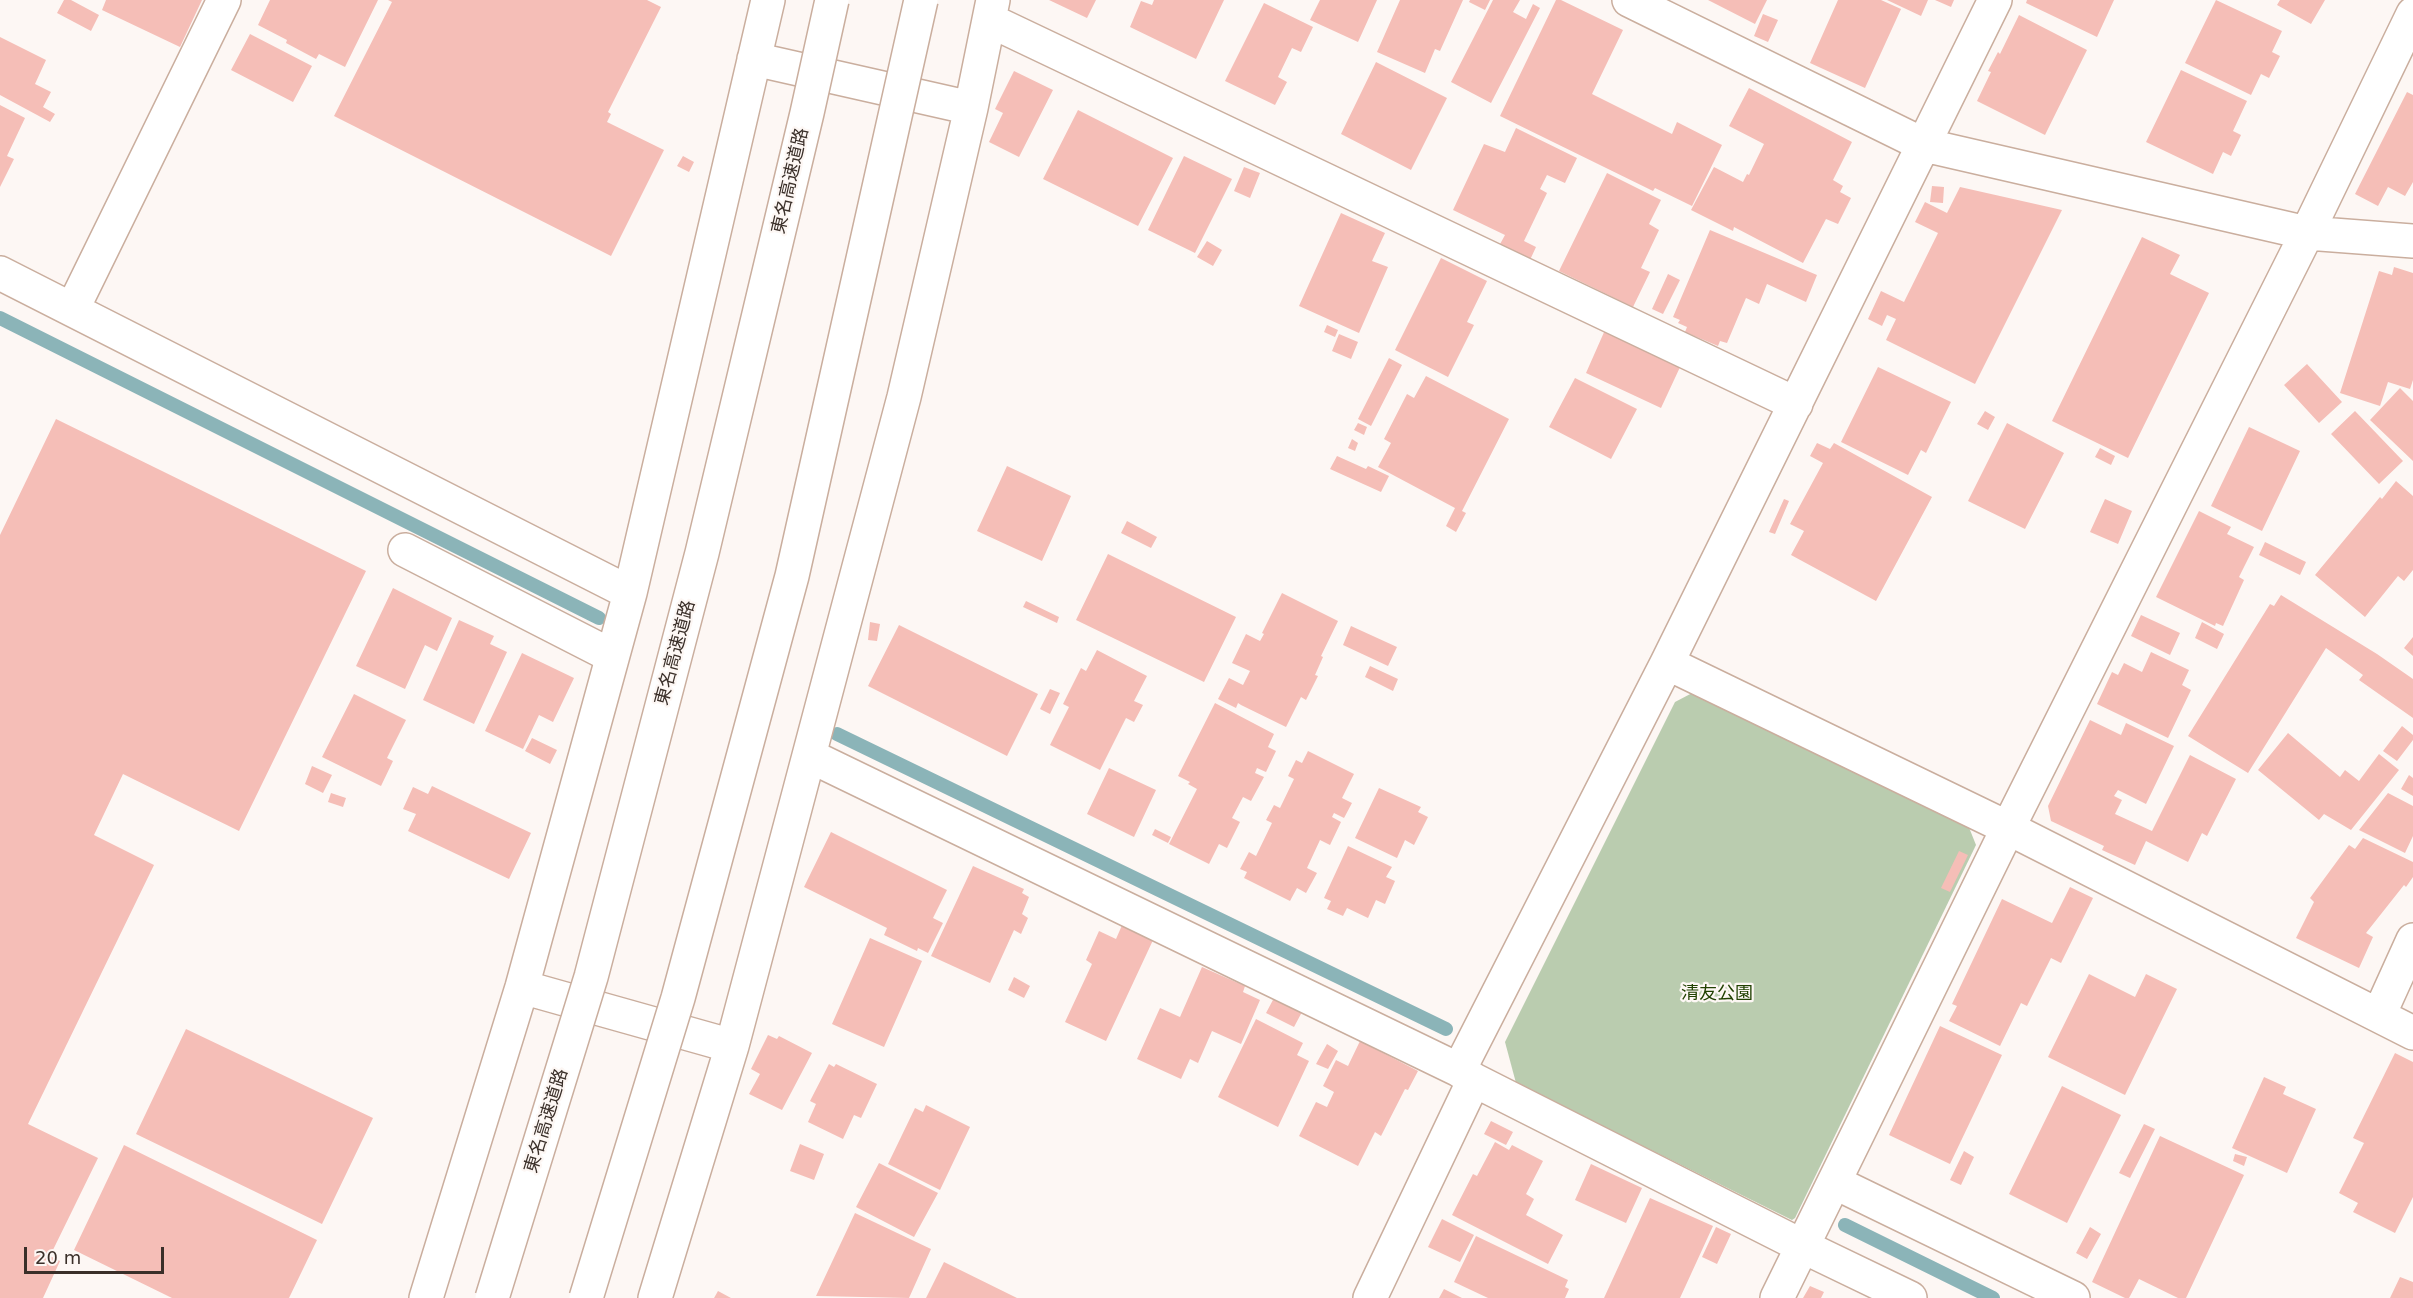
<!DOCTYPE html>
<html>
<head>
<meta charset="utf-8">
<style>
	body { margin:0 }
	#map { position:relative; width:2413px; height:1298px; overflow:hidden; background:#fdf7f4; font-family:"DejaVu Sans",sans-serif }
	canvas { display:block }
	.scale { position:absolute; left:24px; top:1247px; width:140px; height:27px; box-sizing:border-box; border:3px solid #3a2f29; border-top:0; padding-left:8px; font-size:18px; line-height:21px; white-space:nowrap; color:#3a2f29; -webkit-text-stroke:4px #fdf7f4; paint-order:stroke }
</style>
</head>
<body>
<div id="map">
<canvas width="2413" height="1298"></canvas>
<div class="scale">20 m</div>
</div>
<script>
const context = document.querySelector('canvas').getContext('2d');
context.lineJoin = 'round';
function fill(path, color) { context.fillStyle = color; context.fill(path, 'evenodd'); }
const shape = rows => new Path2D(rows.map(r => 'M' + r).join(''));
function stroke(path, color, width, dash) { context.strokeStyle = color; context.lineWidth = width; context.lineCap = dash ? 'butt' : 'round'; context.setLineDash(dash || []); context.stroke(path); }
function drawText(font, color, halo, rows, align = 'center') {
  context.font = font + ' "DejaVu Sans","Noto Sans JP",sans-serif'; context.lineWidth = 4.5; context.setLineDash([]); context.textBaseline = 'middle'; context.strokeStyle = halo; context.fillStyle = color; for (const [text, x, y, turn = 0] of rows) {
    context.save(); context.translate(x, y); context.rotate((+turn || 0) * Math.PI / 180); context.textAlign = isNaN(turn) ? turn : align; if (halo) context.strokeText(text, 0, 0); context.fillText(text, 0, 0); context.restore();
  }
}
fill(shape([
	[1696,691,1968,825,1976,845,1795,1218,1792,1220,1516,1083,1505,1042,1675,702]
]), '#baccaf');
stroke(shape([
	[0,318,599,618],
	[837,734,1446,1029],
	[1845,1225,1993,1298]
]), '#8bb4b8', 14);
fill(shape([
	[64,0,71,0,99,15,91,31,57,13],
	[106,0,202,0,180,47,102,10],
	[270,0,378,0,345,67,319,54,316,59,286,43,287,40,258,25],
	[388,0,647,0,661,7,608,112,611,114,607,122,664,150,611,256,334,116,392,2],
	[1049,0,1096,0,1087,18],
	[1154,0,1224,0,1196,59,1130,27,1141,1,1152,5],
	[1320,0,1377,0,1358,42,1310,20],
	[1400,0,1463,0,1440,51,1435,49,1425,73,1377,52],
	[1470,0,1490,0,1485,10,1469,2],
	[1493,0,1520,0,1513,12,1526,19,1533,4,1540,8,1491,103,1451,82],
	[1556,0,1561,0,1623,30,1592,94,1672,134,1677,122,1722,145,1692,206,1655,188,1653,191,1500,116],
	[1708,0,1767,0,1755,24],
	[1838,0,1881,0,1901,9,1865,88,1810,63],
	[1887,0,1928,0,1921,16],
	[1935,0,1954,0,1951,7],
	[2027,0,2114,0,2097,37,2026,3],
	[2216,0,2282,31,2272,52,2280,56,2269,78,2261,74,2251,95,2185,63],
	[2280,0,2325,0,2311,24,2277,5],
	[1264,3,1313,27,1301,52,1292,48,1278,77,1287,82,1275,105,1225,81],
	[1763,14,1778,20,1768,42,1754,36],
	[2019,15,2087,50,2045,135,1977,101,1991,72,1988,71,1998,52,2000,54],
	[250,34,312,66,293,102,231,70],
	[0,37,46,60,35,84,51,92,43,107,55,114,50,122,0,95],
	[1376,62,1447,98,1411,170,1341,134],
	[2181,70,2247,101,2233,131,2241,135,2231,156,2223,152,2213,174,2146,142],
	[1014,71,1053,90,1019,157,989,142,1003,113,995,109],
	[1749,88,1852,142,1833,180,1843,186,1840,192,1851,198,1838,224,1826,219,1803,263,1734,227,1733,231,1691,210,1714,167,1743,182,1747,174,1749,175,1764,144,1729,126],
	[2407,92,2413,95,2413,182,2405,196,2388,187,2378,206,2355,194],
	[0,105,25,118,7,156,14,159,0,187],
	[1078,110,1173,158,1138,226,1043,179],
	[1516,128,1577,158,1565,183,1547,175,1540,189,1547,193,1524,241,1536,247,1530,260,1499,246,1505,235,1453,210,1484,144,1505,152],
	[683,156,694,162,689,172,677,166],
	[1184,156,1232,179,1195,253,1148,230],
	[1244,167,1260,173,1250,198,1234,191],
	[1607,173,1661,200,1649,224,1659,230,1641,268,1650,272,1633,307,1559,271],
	[1932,186,1944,187,1943,203,1930,202],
	[1960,187,2062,210,1975,384,1886,340,1896,319,1887,315,1882,326,1868,319,1881,291,1904,302,1938,233,1915,222,1925,202,1947,213],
	[1341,213,1385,233,1372,261,1388,267,1359,333,1299,306],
	[1710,230,1817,275,1806,302,1767,284,1759,304,1746,298,1727,343,1720,341,1718,346,1685,332,1687,327,1678,323,1680,320,1673,317],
	[2142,237,2180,255,2170,274,2209,293,2128,458,2052,421],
	[1207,241,1222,250,1213,266,1197,257],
	[1441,258,1487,281,1467,322,1474,325,1448,377,1395,350],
	[2394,267,2413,273,2413,380,2410,389,2388,382,2380,406,2340,393,2379,271,2392,275],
	[1668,274,1680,280,1663,314,1652,309],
	[1327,325,1338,330,1335,337,1324,332],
	[1605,330,1681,365,1661,408,1586,373],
	[1339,334,1358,342,1351,359,1332,351],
	[1389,358,1402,365,1371,426,1358,419],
	[2307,364,2342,402,2319,423,2284,385],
	[1878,367,1951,402,1926,453,1921,450,1908,475,1841,442],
	[1426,376,1509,419,1462,511,1466,513,1456,532,1446,526,1455,508,1378,467,1391,443,1384,439,1407,394,1414,398],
	[1575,378,1637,409,1611,459,1549,427],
	[2400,388,2413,401,2413,461,2370,420],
	[1985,411,1995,417,1988,430,1977,424],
	[2355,411,2403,461,2379,484,2331,434],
	[56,419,366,571,239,831,123,774,94,835,154,865,28,1124,98,1158,50,1256,60,1261,43,1298,0,1298,0,535],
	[1358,423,1367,427,1364,435,1354,430],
	[2007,423,2064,453,2025,529,1968,501],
	[2249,427,2300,451,2262,531,2211,506],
	[1352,439,1358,443,1355,451,1348,448],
	[1817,443,1830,449,1834,443,1932,497,1876,601,1791,555,1804,531,1790,524,1823,463,1810,456],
	[2100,448,2115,456,2111,465,2095,457],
	[1337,456,1366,469,1368,466,1389,476,1381,492,1330,469],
	[1007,466,1071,496,1042,561,977,531],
	[2396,481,2413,496,2413,570,2404,581,2398,576,2365,617,2315,575,2380,497,2382,499],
	[1784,499,1789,501,1775,534,1769,532],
	[2105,499,2132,511,2118,544,2090,532],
	[2199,511,2231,527,2227,534,2254,547,2239,577,2244,580,2223,626,2216,623,2215,626,2156,597],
	[1127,521,1157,537,1151,548,1121,533],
	[2265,542,2306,562,2300,575,2259,555],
	[1108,554,1236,617,1204,682,1076,620],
	[393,588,452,618,437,651,425,645,405,689,356,666],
	[1282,593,1338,621,1321,656,1323,657,1315,675,1318,676,1306,700,1301,697,1286,727,1241,705,1238,703,1236,708,1218,699,1229,678,1243,685,1250,671,1232,663,1246,634,1260,641,1264,634,1262,633],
	[2281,595,2377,654,2413,679,2413,718,2359,680,2363,675,2326,648,2248,773,2188,736,2270,604,2274,606],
	[1026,601,1059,617,1057,623,1023,607],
	[2141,615,2180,633,2170,655,2131,636],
	[459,620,494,636,490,644,507,652,474,724,423,700],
	[870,622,880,624,877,641,868,640],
	[2202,622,2224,634,2217,649,2195,638],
	[899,625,1038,694,1007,756,868,686],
	[1351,626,1397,647,1388,666,1343,645],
	[2413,637,2413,656,2404,648],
	[1097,650,1147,676,1134,701,1143,705,1134,722,1126,718,1100,770,1050,745,1069,707,1063,704,1081,668,1086,671],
	[2151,652,2189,670,2182,685,2191,690,2168,738,2097,704,2112,672,2118,675,2124,663,2142,672],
	[522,653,574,678,553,722,539,715,523,749,485,731],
	[1370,666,1398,679,1393,691,1365,677],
	[1050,689,1060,693,1050,714,1040,709],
	[354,694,406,720,387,758,393,761,381,786,322,757],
	[1215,703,1274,734,1268,747,1276,751,1266,772,1257,768,1255,773,1264,777,1251,801,1243,797,1232,818,1240,822,1227,848,1219,844,1209,864,1169,844,1197,789,1188,784,1190,782,1178,776],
	[2090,720,2121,735,2126,723,2174,746,2146,804,2118,790,2114,796,2122,800,2115,814,2152,831,2190,755,2236,779,2207,836,2202,833,2188,862,2146,841,2135,865,2102,850,2104,846,2051,821,2048,806],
	[2402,726,2413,735,2413,740,2397,761,2383,751],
	[2288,733,2340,777,2345,770,2359,781,2379,754,2399,770,2351,830,2324,814,2319,820,2258,770],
	[532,738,557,750,550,764,525,751],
	[1308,751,1354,774,1342,798,1352,803,1344,818,1334,813,1332,817,1341,822,1330,845,1320,840,1307,868,1317,873,1306,893,1297,888,1290,901,1244,878,1247,872,1240,869,1249,852,1256,856,1272,823,1266,820,1274,805,1280,808,1294,779,1288,776,1296,760,1302,763],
	[312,766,332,775,323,793,305,784],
	[1109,768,1156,790,1134,837,1087,814],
	[2409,775,2413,778,2413,796,2401,789],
	[432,786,531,833,509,879,408,831,416,814,403,809,413,787,428,794],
	[1379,788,1421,807,1418,812,1428,817,1414,845,1405,840,1397,858,1355,838],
	[331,793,346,798,343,807,328,802],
	[2388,793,2413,806,2413,836,2405,853,2359,830],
	[1155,829,1171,837,1168,843,1152,835],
	[831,832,947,890,933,918,943,923,928,953,918,948,917,951,884,935,887,928,804,887],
	[2363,838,2413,862,2413,877,2406,887,2404,885,2366,933,2373,937,2359,968,2296,938,2314,902,2310,898,2349,845,2355,849],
	[1348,846,1392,867,1386,877,1395,881,1385,904,1376,900,1368,918,1347,908,1343,916,1327,909,1331,901,1324,898],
	[1959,851,1968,855,1950,892,1941,888],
	[973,866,1024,889,1022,893,1029,897,1022,914,1028,918,1021,934,1014,930,990,983,931,956],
	[2070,887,2093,898,2061,963,2051,958,2027,1006,2021,1003,2000,1046,1949,1021,1957,1006,1952,1004,2002,899,2052,923],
	[1123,923,1154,938,1106,1041,1065,1022,1092,964,1086,960,1099,931,1116,939],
	[870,938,922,961,884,1047,832,1024],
	[1202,967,1245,986,1243,992,1260,1000,1241,1044,1212,1031,1198,1063,1190,1059,1181,1079,1137,1059,1160,1008,1180,1017],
	[2089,974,2135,997,2146,974,2177,989,2125,1095,2048,1057],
	[1014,977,1030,986,1024,998,1008,990],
	[1274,998,1302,1012,1294,1027,1266,1013],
	[1256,1019,1303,1043,1297,1055,1309,1061,1278,1127,1218,1097],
	[1940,1026,2002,1055,1950,1164,1889,1135],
	[186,1029,373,1118,322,1224,136,1134],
	[768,1035,777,1039,779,1036,812,1053,782,1110,749,1094,760,1074,751,1069],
	[1360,1041,1418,1071,1408,1090,1405,1089,1381,1136,1375,1132,1358,1166,1299,1136,1316,1102,1327,1107,1334,1092,1323,1086,1336,1060,1348,1066],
	[1327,1044,1338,1051,1328,1069,1316,1064],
	[2395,1053,2413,1062,2413,1197,2395,1233,2353,1212,2358,1203,2339,1193,2364,1143,2353,1138],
	[829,1064,834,1067,836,1064,877,1084,861,1118,854,1115,843,1139,808,1122,816,1104,810,1101],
	[2264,1077,2286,1087,2283,1094,2316,1109,2287,1173,2232,1148],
	[2062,1086,2121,1115,2067,1223,2009,1194],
	[926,1105,970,1127,940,1190,888,1164,915,1108,923,1112],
	[1491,1121,1513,1132,1506,1145,1484,1134],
	[2144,1124,2155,1129,2130,1178,2119,1173],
	[2160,1136,2244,1175,2186,1298,2178,1298,2139,1279,2129,1298,2125,1298,2092,1282],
	[1495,1142,1509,1150,1512,1145,1543,1161,1526,1194,1534,1199,1526,1215,1563,1235,1548,1264,1452,1215,1473,1174,1477,1176],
	[800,1144,824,1154,814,1180,790,1171],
	[124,1145,317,1240,289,1298,172,1298,74,1250],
	[1964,1151,1974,1157,1961,1185,1950,1180],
	[2235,1154,2247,1157,2244,1166,2233,1161],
	[879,1163,938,1193,914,1237,856,1207],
	[1591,1164,1642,1188,1626,1223,1575,1200],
	[1650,1198,1713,1226,1680,1298,1604,1298],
	[855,1213,931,1249,909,1298,816,1296],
	[1442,1219,1474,1235,1460,1262,1428,1247],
	[1716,1227,1731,1234,1717,1264,1702,1257],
	[2090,1227,2101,1234,2087,1259,2076,1253],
	[1476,1236,1568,1280,1565,1287,1569,1289,1565,1298,1488,1298,1454,1282],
	[944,1262,1017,1298,926,1298],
	[2400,1277,2413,1282,2413,1298,2390,1298],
	[1810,1286,1824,1292,1821,1298,1803,1298],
	[1444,1289,1462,1298,1439,1298],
	[718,1291,731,1298,714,1298]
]), '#f5beb7');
const minor = shape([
	[1629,0,1924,145,2307,233,2413,241],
	[989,20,1796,404],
	[754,59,971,108],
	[0,273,630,593],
	[73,308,224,0],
	[405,550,612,656],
	[1667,663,2008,828,2413,1033],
	[810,756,1459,1070,1474,1080,1802,1246,1910,1298],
	[522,987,732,1046],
	[2379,1015,2413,940],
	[1459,1070,1667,663,1995,0],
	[1834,1182,2073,1298],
	[426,1298,522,987,630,593,768,0],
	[655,1298,732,1046,904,397,971,108,993,0],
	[1370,1298,1474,1080],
	[1777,1298,2008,828,2307,233,2413,14]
]);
stroke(minor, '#caae9e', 36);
stroke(minor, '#fff', 33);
const highwayBridge = shape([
	[492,1298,591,977,702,553,807,113,832,0],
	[586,1298,678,998,792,576,921,0]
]);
stroke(highwayBridge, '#caae9e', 36, []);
stroke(highwayBridge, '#fff', 33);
drawText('18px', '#3a2f29', '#fdf7f4', [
	["東名高速道路",791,181,-77],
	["東名高速道路",676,653,-75],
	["東名高速道路",547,1121,-73]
]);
drawText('18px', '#214102', '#fdf7f4', [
	["清友公園",1717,994]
]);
</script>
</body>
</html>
